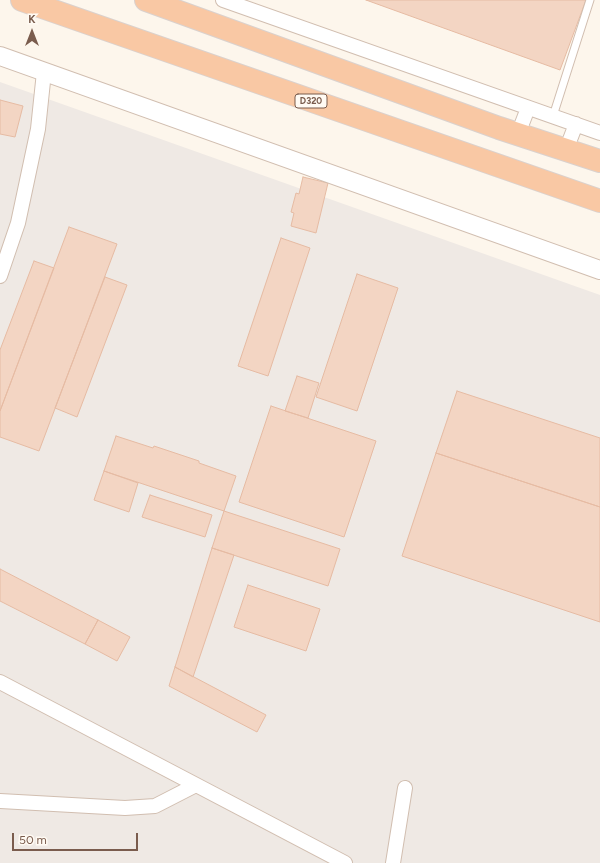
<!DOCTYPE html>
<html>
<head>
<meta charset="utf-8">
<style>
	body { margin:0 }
	#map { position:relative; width:600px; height:863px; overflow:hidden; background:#fdf6ec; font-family:Figtree,sans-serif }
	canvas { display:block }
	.north { position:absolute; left:12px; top:12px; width:40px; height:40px; -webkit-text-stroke:3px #fffaf3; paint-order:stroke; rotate:0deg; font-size:11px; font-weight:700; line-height:16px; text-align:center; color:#7a5c4d }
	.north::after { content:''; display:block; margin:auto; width:14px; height:18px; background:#7a5c4d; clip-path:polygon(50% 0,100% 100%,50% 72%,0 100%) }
	.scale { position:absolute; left:12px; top:833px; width:126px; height:18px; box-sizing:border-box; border:2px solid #7a5c4d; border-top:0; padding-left:5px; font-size:12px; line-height:14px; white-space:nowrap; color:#7a5c4d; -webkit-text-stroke:3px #fffaf3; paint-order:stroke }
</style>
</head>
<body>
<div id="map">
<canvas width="600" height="863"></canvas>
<div class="north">K</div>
<div class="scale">50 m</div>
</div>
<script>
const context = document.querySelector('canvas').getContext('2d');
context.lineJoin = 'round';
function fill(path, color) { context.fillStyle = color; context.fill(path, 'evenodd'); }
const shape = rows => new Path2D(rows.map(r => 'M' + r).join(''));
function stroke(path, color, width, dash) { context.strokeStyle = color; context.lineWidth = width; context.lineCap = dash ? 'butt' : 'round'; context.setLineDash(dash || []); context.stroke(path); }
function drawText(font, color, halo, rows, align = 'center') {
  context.font = font + ' Figtree,sans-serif'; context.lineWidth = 3.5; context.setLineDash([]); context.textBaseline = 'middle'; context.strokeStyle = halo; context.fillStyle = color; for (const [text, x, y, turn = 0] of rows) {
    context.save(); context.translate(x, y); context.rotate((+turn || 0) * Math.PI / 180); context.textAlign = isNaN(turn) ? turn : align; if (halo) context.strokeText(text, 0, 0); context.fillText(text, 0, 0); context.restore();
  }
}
fill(shape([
	[0,82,600,295,600,863,0,863]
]), '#efe9e4');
const building = shape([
	[366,0,586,0,560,70,366,0],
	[0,100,23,106,15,137,0,134,0,100],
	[303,177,328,183,316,233,291,226,294,213,291,212,296,193,299,194,303,177],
	[69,227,117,244,39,451,0,437,0,411,69,227],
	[281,238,310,248,268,376,238,366,281,238],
	[34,261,54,268,0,411,0,350,34,261],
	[357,274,398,288,357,411,316,397,357,274],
	[105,277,127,285,77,417,55,408,105,277],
	[297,376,319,383,308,418,285,411,297,376],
	[457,391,600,438,600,507,436,453,457,391],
	[271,406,376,441,344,537,239,502,271,406],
	[116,436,153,448,154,446,199,461,199,463,236,476,224,511,104,471,116,436],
	[436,453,600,507,600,622,402,556,436,453],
	[104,471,138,483,129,512,94,500,104,471],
	[150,495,212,515,205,537,142,517,150,495],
	[224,511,340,549,328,586,212,548,224,511],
	[212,548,234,555,193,677,175,667,212,548],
	[0,569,98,620,85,644,0,601,0,569],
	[248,585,320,609,306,651,234,627,248,585],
	[98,620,130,637,117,661,85,644,98,620],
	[175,667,266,715,257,732,169,686,175,667]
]);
fill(building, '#f3d5c3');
stroke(building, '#e6bba3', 1);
const service = shape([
	[553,116,590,0]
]);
const minor = shape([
	[223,0,600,133],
	[518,134,528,108],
	[566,150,576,124],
	[0,276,18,223,38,129,44,72],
	[0,682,345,863],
	[0,801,125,808,155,806,196,785],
	[393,863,405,788]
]);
const tertiary = shape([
	[0,56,600,270]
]);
const trunk = shape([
	[22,0,600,201],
	[146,0,499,128,600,161]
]);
stroke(service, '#d1beb0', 9);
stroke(minor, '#d1beb0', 16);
stroke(tertiary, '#d1beb0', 20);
stroke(trunk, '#dad1cd', 24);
stroke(service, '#fff', 7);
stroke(minor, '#fff', 14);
stroke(tertiary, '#fff', 18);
stroke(trunk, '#f9c8a4', 22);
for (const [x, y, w] of [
	[311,101,32]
]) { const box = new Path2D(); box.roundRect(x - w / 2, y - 7, w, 14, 3); context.fillStyle = '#fffaf3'; context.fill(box); stroke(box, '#7a5c4d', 1); }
drawText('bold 9px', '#7a5c4d', null, [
	["D320",311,101]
]);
</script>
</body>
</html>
